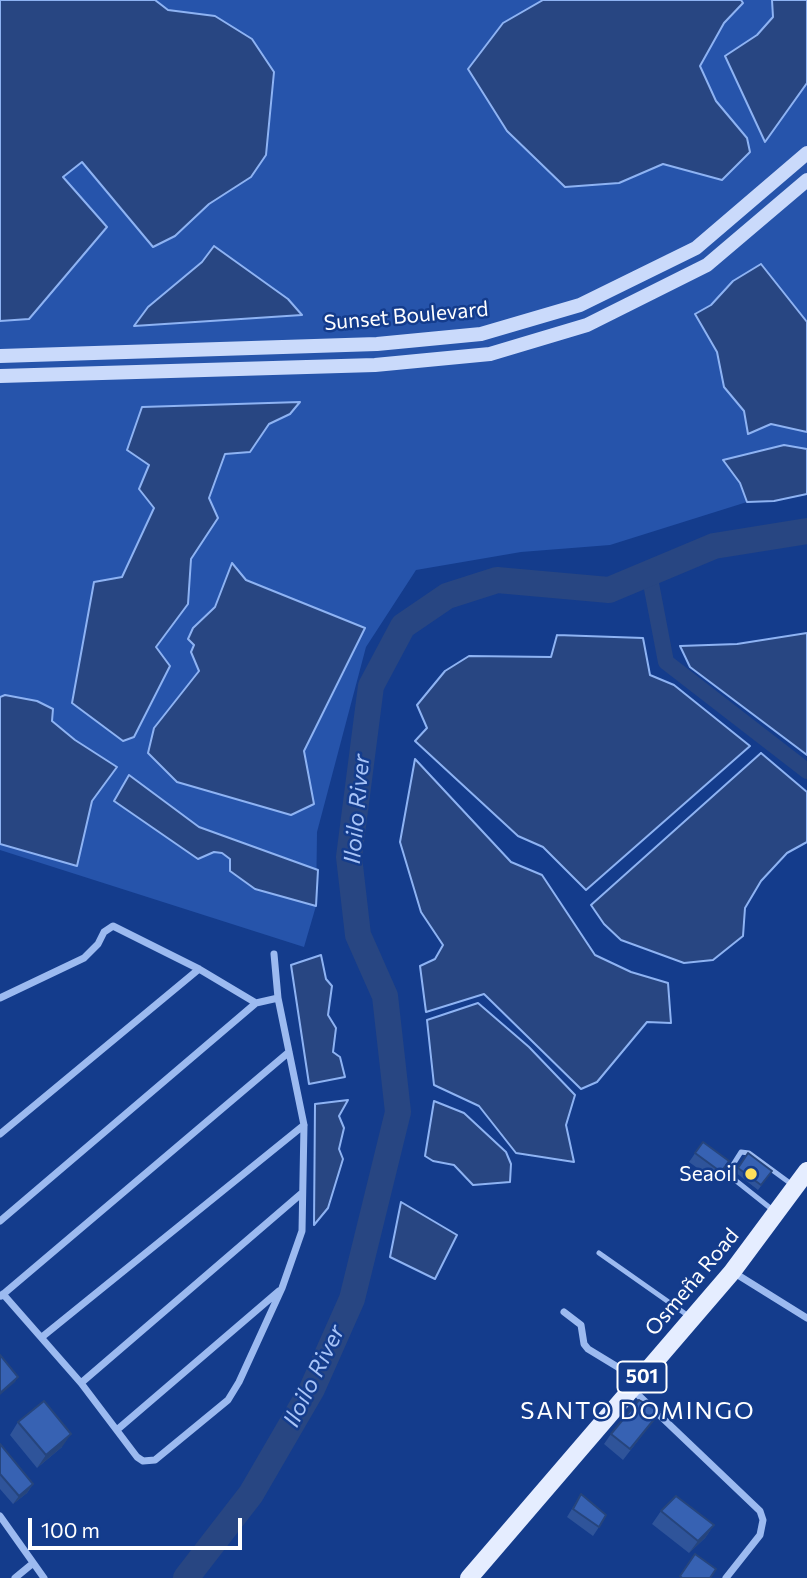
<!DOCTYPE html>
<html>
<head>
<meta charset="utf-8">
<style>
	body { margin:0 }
	#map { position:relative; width:807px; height:1578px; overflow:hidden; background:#143c8c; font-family:Commissioner,sans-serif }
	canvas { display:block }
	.scale { position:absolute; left:28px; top:1518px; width:214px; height:32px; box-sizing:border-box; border:4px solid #fff; border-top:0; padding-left:9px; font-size:21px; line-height:24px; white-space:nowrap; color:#fff; -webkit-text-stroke:5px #143c8c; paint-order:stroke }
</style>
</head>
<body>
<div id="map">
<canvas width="807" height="1578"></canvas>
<div class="scale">100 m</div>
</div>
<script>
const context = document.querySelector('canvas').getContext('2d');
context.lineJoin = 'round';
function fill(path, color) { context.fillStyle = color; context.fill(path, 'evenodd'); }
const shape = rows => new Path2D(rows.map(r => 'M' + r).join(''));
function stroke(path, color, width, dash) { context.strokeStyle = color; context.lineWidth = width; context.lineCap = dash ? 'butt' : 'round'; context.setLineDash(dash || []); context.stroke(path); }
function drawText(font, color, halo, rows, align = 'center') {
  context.font = font + ' Commissioner,sans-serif'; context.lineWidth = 5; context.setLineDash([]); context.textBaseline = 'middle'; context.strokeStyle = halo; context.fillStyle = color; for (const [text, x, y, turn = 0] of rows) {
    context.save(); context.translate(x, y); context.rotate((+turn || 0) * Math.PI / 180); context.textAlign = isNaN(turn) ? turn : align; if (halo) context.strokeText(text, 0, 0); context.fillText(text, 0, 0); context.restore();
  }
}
fill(shape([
	[0,0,807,0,807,494,774,501,747,502,610,545,521,552,416,570,366,647,317,832,316,906,304,947,0,850]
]), '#2654ab');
const water = shape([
	[0,0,155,0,168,10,215,16,252,39,274,72,266,155,251,177,209,204,175,236,153,247,82,162,63,177,107,227,29,319,0,321,0,0],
	[543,0,741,0,743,3,724,23,700,66,716,101,747,138,750,152,722,180,663,164,619,183,565,187,507,131,468,69,503,23,543,0],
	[772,0,807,0,807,83,765,142,725,56,757,35,773,17,772,0],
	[214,246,288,299,302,315,134,326,148,307,202,262,214,246],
	[761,264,807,322,807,432,771,424,748,434,744,411,724,387,717,352,695,314,711,305,733,281,761,264],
	[300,402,290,414,269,424,250,452,225,454,209,498,218,518,191,559,188,604,156,647,170,666,134,737,123,741,72,703,94,582,122,577,154,508,139,489,149,465,127,450,142,407,300,402],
	[784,445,807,449,807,494,774,501,747,502,740,483,723,460,784,445],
	[232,563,246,580,365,628,304,751,314,804,291,815,177,782,148,753,154,728,199,671,191,652,194,645,188,639,193,628,215,607,232,563],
	[807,633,807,755,690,667,680,646,737,644,807,633],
	[557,635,643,638,650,675,674,685,750,746,586,890,543,847,518,836,415,741,427,728,417,705,445,671,469,656,551,657,557,635],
	[5,695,37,701,53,709,52,721,75,740,117,767,92,801,77,866,0,844,0,697,5,695],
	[761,753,807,792,807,842,787,853,761,881,745,908,743,936,713,960,684,963,621,940,604,924,591,905,761,753],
	[415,759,511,862,542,875,595,955,631,972,668,983,671,1023,647,1022,597,1082,581,1089,484,994,426,1012,420,966,435,959,443,945,421,912,400,842,415,759],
	[129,775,199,827,318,870,316,906,255,889,230,871,230,859,222,853,214,852,198,859,114,801,129,775],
	[321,955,326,979,332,986,328,1015,336,1028,333,1052,340,1057,345,1077,309,1084,291,965,321,955],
	[478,1003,529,1047,575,1095,566,1125,574,1162,516,1153,479,1106,434,1085,427,1020,478,1003],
	[348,1100,339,1116,344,1128,339,1149,343,1159,328,1208,314,1225,315,1104,348,1100],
	[434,1101,464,1113,506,1152,511,1164,510,1182,473,1185,454,1165,433,1161,425,1156,434,1101],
	[401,1202,457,1235,435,1279,390,1257,401,1202]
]);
fill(water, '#284682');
stroke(water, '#8eb3f3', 2);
stroke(shape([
	[649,573,666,662,807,771]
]), '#284682', 16);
stroke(shape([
	[186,1578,251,1494,312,1389,352,1299,398,1112,385,996,358,935,349,857,371,686,403,626,447,596,497,580,609,590,714,546,807,531]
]), '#284682', 26);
stroke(shape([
	[774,1211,730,1176,729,1171,741,1152,749,1153,794,1186],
	[599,1253,690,1317]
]), '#9cbaf0', 5);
stroke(shape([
	[0,998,84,958,98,944,104,932,113,926,199,969,256,1003],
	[0,1134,199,969],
	[0,1221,256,1003,278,998],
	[733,1272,807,1318],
	[3,1294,81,1383,137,1457,143,1461,155,1460,228,1400,239,1382,282,1288,302,1231,304,1125,278,998,274,954],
	[1,1296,289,1052],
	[564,1312,581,1325,584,1344,588,1349,639,1380],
	[42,1337,304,1125],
	[81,1383,302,1193],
	[632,1389,760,1511,763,1520,760,1535,726,1578],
	[118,1429,279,1291],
	[0,1516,44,1578],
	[15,1578,32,1564]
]), '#9cbaf0', 7);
stroke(shape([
	[0,356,377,344,481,334,580,305,696,248,807,153],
	[0,376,375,365,490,354,587,325,707,265,807,180]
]), '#cadafb', 14);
stroke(shape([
	[469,1578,732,1272,807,1171]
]), '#e5edff', 18);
fill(shape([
	[703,1142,729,1161,715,1181,689,1162],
	[748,1153,772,1171,758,1190,735,1172],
	[660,1412,623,1460,604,1444,611,1434],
	[18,1422,62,1447,37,1468,10,1435],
	[0,1444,33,1484,27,1493,13,1504,0,1489],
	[581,1494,599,1527,593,1536,567,1517],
	[661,1511,714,1525,705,1538,689,1553,652,1524]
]), '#2f549a');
fill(shape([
	[18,1377,15,1382,0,1395,0,1393],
	[71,1434,62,1447,37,1468,46,1455],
	[33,1484,27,1493,13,1504,19,1496],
	[714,1525,705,1538,689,1553,698,1541]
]), '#26457d');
const building = shape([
	[703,1142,729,1161,721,1172,695,1153,703,1142],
	[748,1153,772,1171,761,1185,738,1168,748,1153],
	[0,1355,18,1377,0,1393,0,1355],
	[639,1400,660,1412,630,1449,611,1434,639,1400],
	[44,1401,71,1434,46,1455,18,1422,44,1401],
	[0,1444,33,1484,19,1496,0,1474,0,1444],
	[581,1494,606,1515,599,1527,573,1509,581,1494],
	[676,1496,714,1525,698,1541,661,1511,676,1496],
	[695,1554,716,1569,710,1578,682,1578,680,1576,695,1554]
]);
fill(building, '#3762b3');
stroke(building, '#26457d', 2);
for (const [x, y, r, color] of [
	[751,1174,7,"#ffe05b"]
]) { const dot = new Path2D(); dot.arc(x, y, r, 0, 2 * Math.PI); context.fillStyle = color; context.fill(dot); stroke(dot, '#143c8c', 2.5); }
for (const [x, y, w] of [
	[642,1377,49]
]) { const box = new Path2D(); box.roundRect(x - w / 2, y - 15.5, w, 31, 5); context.fillStyle = '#143c8c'; context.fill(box); stroke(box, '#fff', 2); }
drawText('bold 19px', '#fff', null, [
	["501",642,1377]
]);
drawText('21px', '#fff', '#143c8c', [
	["Sunset Boulevard",406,316,-5],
	["Osmeña Road",692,1282,-50]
]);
drawText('21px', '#fff', '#143c8c', [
	["Seaoil",737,1174]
], 'right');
drawText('italic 23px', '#a8c4f8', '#143c8c', [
	["Iloilo River",357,809,-85],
	["Iloilo River",314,1376,-64]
]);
context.letterSpacing = '2px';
drawText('24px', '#fff', '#143c8c', [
	["SANTO DOMINGO",638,1411]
]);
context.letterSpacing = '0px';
</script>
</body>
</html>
